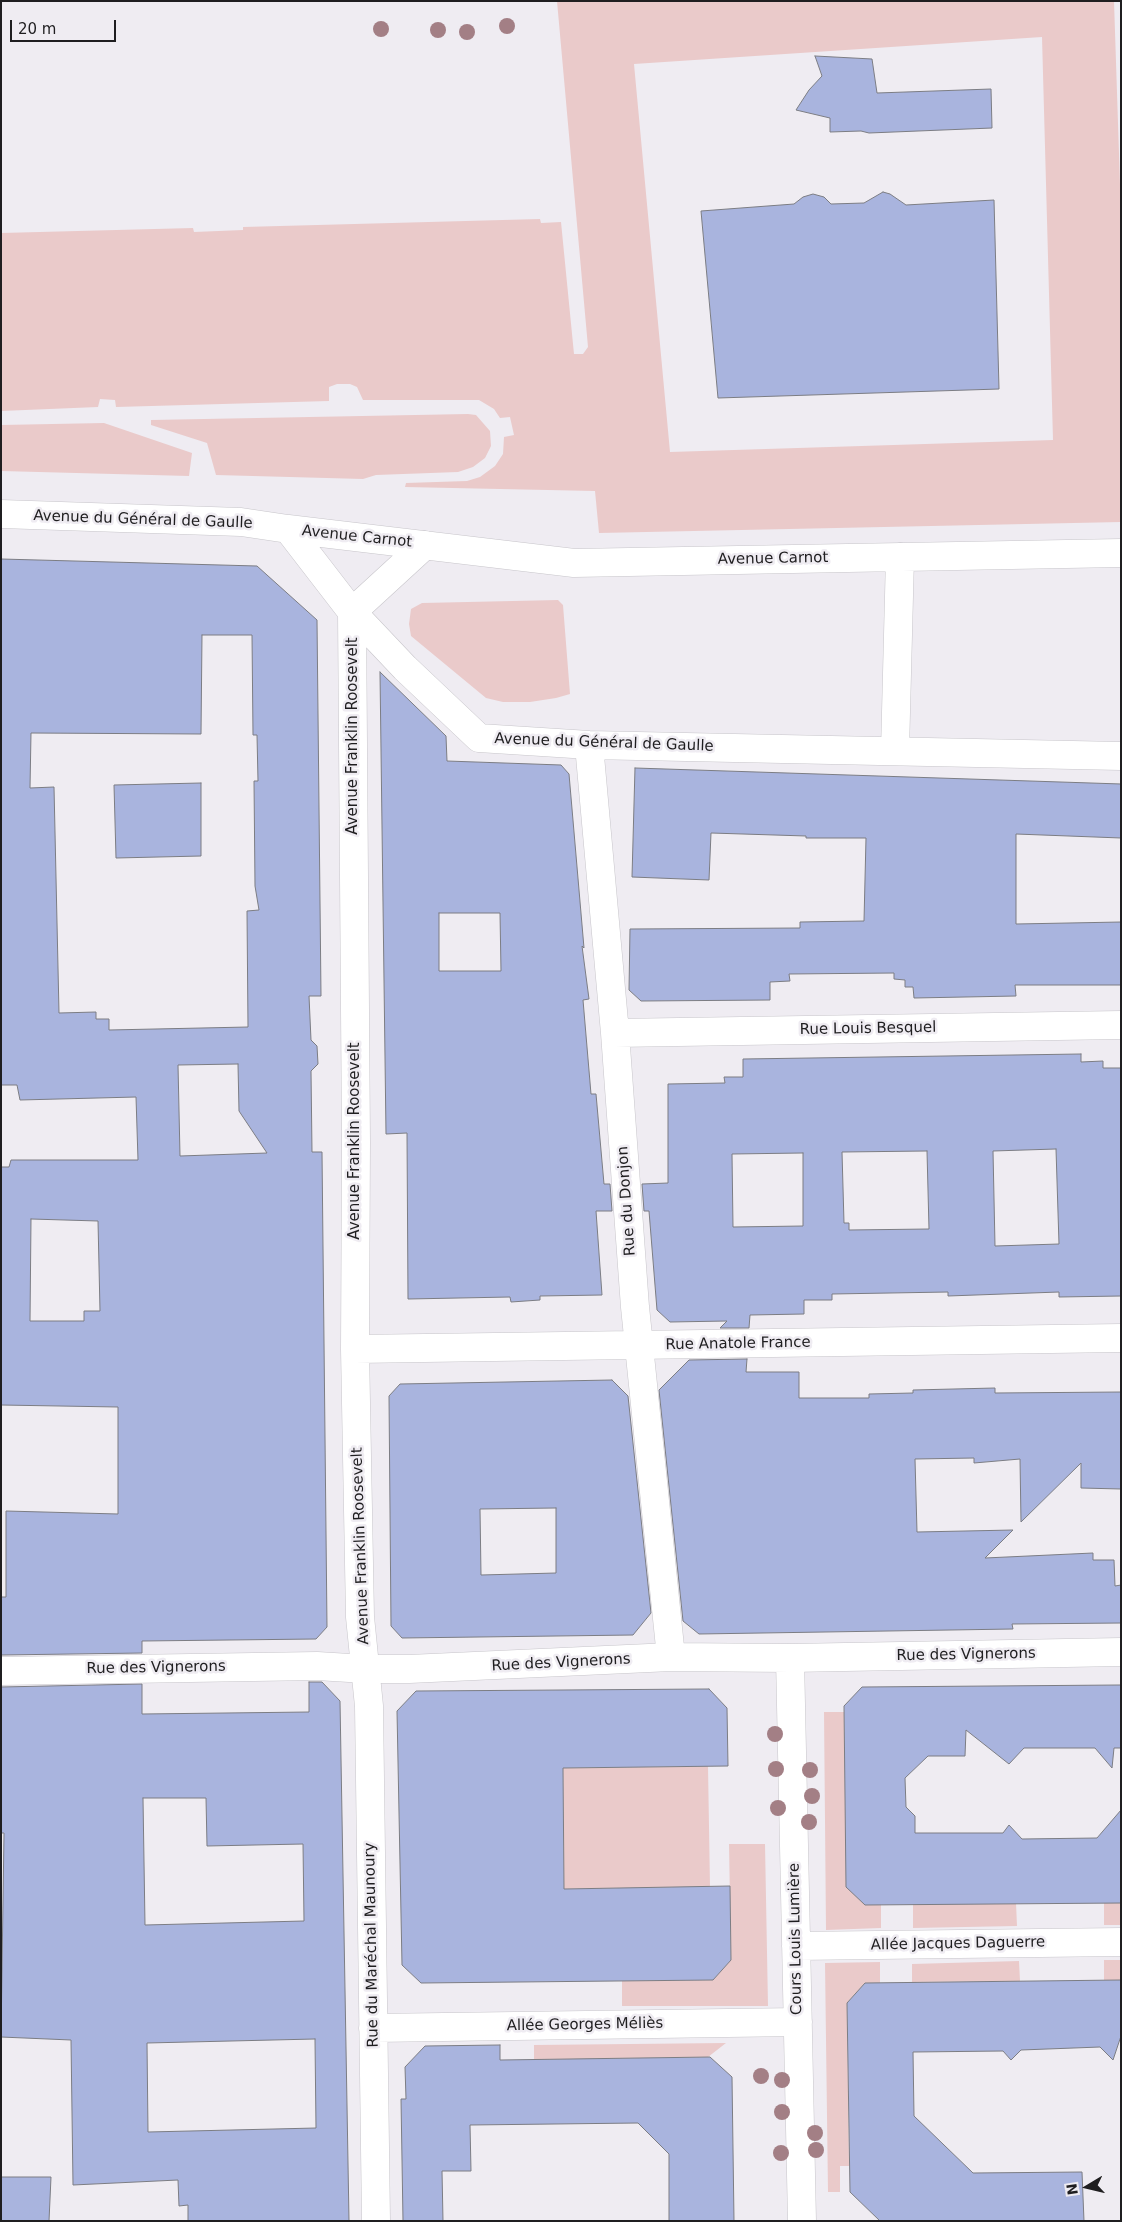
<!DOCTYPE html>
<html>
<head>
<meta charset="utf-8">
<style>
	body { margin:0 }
	#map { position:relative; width:1122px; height:2222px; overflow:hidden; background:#efecf2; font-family:"DejaVu Sans",sans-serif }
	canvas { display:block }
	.frame { position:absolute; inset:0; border:2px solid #1f1e20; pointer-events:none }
	.north { position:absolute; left:1062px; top:2162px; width:50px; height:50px; -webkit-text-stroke:4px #efecf2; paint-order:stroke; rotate:261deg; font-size:14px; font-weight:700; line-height:20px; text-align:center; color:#1f1e20 }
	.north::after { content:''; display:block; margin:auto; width:18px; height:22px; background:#1f1e20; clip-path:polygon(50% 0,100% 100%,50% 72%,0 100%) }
	.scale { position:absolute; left:10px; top:20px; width:106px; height:22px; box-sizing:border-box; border:2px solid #1f1e20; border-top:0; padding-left:6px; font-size:15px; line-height:18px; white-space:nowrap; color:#1f1e20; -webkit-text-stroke:4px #efecf2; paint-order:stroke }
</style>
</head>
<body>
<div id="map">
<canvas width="1122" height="2222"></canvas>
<div class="frame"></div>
<div class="north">N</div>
<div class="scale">20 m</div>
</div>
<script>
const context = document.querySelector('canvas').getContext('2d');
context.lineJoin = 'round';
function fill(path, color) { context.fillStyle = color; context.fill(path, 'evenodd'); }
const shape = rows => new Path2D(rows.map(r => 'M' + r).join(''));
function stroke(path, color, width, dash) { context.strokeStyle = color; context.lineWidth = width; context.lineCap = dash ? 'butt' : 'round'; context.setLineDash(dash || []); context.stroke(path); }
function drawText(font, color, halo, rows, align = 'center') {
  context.font = font + ' "DejaVu Sans",sans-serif'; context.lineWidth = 5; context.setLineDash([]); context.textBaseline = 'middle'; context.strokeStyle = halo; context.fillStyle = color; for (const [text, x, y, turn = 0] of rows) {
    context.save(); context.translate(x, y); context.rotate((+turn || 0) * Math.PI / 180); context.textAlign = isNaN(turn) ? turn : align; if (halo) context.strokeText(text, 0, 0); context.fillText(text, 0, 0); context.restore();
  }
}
fill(shape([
	[557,1,1114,1,1121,215,1121,522,599,533,595,491,405,487,406,483,467,481,480,477,495,466,503,454,504,437,514,435,510,417,500,418,494,409,479,400,363,400,357,387,350,384,337,384,329,387,329,401,116,407,115,400,100,399,98,407,1,411,1,233,193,228,194,232,243,230,243,227,540,219,541,223,561,222,574,354,583,354,588,347],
	[1042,37,1053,440,670,452,634,64],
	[468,414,476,415,490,431,491,446,485,458,473,467,458,472,376,475,363,479,216,475,207,443,151,425,151,420],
	[104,423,192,453,189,476,1,471,1,425],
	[558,600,563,605,570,694,556,698,530,702,503,702,486,698,411,636,409,624,411,609,422,603],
	[824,1712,844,1712,845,1757,881,1904,881,1928,826,1930],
	[708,1766,710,1887,564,1889,563,1768],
	[729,1844,765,1844,768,2006,622,2006,622,1981,713,1980,731,1960],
	[1016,1903,1017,1926,913,1928,913,1904],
	[1104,1903,1121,1903,1121,1925,1104,1925],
	[1104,1960,1121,1960,1121,1980,1104,1980],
	[1019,1961,1020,1981,912,1982,912,1964],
	[880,1962,880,1983,865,1983,847,2003,849,2166,840,2166,840,2192,828,2192,825,1963],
	[726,2043,708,2057,534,2060,534,2045]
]), '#eacaca');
const building = shape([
	[815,56,872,59,877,93,991,89,992,128,869,133,861,131,830,132,830,118,796,110,809,90,822,76,815,56],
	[883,192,890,194,906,205,994,200,999,389,718,398,701,211,794,204,803,197,813,194,824,197,831,204,864,203,883,192],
	[1,559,257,566,317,620,321,996,309,996,311,1040,317,1046,318,1064,311,1071,312,1152,322,1152,327,1627,316,1639,142,1641,142,1653,1,1655,1,1597,6,1597,6,1511,118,1514,118,1407,1,1405,1,1167,9,1167,11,1160,138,1160,136,1097,20,1100,17,1085,1,1085,1,559],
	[202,635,252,635,253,735,257,735,258,781,254,781,255,886,259,910,247,911,248,1027,109,1030,109,1019,96,1019,96,1012,59,1013,54,787,30,788,31,733,201,734,202,635],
	[238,1064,239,1111,267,1153,180,1156,178,1065,238,1064],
	[31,1219,98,1221,100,1311,84,1311,84,1321,30,1321,31,1219],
	[380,672,446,736,447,761,561,765,569,774,584,948,582,946,589,999,583,1000,591,1094,596,1094,604,1184,610,1184,612,1211,596,1211,602,1295,540,1296,540,1300,511,1302,510,1297,408,1299,407,1133,386,1134,380,672],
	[439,913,500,913,501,971,439,971,439,913],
	[635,768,1121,784,1121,838,1016,834,1016,924,1121,922,1121,985,1015,985,1016,996,914,998,913,987,905,987,905,980,894,979,894,973,789,974,790,981,770,982,770,1000,641,1001,629,990,630,929,800,928,800,922,864,921,866,838,806,838,806,836,711,833,709,880,632,877,635,768],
	[201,783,201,856,116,858,114,785,201,783],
	[1081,1054,1081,1062,1103,1061,1103,1068,1121,1068,1121,1296,1059,1297,1059,1292,948,1296,948,1292,832,1294,832,1300,804,1300,804,1314,750,1315,749,1328,720,1328,727,1321,670,1322,657,1310,649,1211,644,1211,642,1184,668,1183,668,1084,725,1083,724,1077,743,1077,743,1059,1081,1054],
	[1056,1149,1059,1244,995,1246,993,1151,1056,1149],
	[927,1151,929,1229,849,1230,849,1223,844,1223,842,1152,927,1151],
	[803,1153,803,1226,733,1227,732,1154,803,1153],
	[747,1359,746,1372,799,1372,799,1398,869,1398,869,1394,913,1393,913,1390,995,1388,995,1393,1121,1392,1121,1489,1081,1488,1081,1463,1021,1522,1020,1459,974,1463,974,1458,915,1459,917,1532,1013,1530,985,1558,1093,1553,1093,1560,1114,1560,1115,1586,1121,1585,1121,1623,1012,1624,1013,1629,699,1634,683,1621,659,1390,689,1360,747,1359],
	[612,1380,628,1396,651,1613,633,1635,402,1638,391,1626,389,1396,400,1384,612,1380],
	[556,1508,556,1573,481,1575,480,1509,556,1508],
	[309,1682,322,1682,340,1701,349,2221,188,2221,188,2205,179,2206,178,2180,73,2185,71,2040,1,2037,4,1833,1,1833,1,1687,142,1684,142,1714,309,1712,309,1682],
	[143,1798,206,1798,207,1846,303,1844,304,1921,145,1925,143,1798],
	[315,2039,316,2128,148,2132,147,2043,315,2039],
	[1121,1685,1121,1748,1114,1748,1112,1768,1095,1748,1024,1748,1009,1764,966,1730,965,1756,928,1756,905,1778,906,1807,915,1816,915,1833,1003,1833,1009,1825,1022,1839,1097,1838,1121,1810,1121,1903,865,1905,846,1887,844,1706,862,1687,1121,1685],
	[709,1689,727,1708,728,1766,563,1768,564,1889,730,1886,731,1960,713,1980,421,1983,402,1965,397,1711,416,1691,709,1689],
	[1121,1980,1121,2036,1113,2060,1100,2047,1021,2050,1011,2060,1003,2051,913,2052,914,2116,973,2173,1082,2172,1084,2221,880,2221,850,2192,847,2003,865,1983,1121,1980],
	[500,2045,500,2060,710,2057,732,2077,734,2221,669,2221,669,2154,638,2123,470,2125,471,2171,442,2171,443,2221,403,2221,401,2099,406,2099,405,2067,425,2046,500,2045],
	[1,2177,51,2177,49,2221,1,2221,1,2177]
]);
fill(building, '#a9b4de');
stroke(building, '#7c7d83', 1);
const minor = shape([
	[1,514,241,522,288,529,352,612,405,668,479,738,589,745,1121,756],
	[288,529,574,563,1121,553],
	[352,612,356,1142,355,1349,360,1617,369,1706,376,2221],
	[352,612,425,545],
	[589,745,615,1033,635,1307,671,1657],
	[895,751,900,557],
	[615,1033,1121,1025],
	[355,1349,1121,1338],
	[790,1658,802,2221],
	[1,1671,317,1666,366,1669,409,1669,671,1657,790,1658,1121,1652],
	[796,1946,1121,1942],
	[373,2028,798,2022]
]);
stroke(minor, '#c7c5ca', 29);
stroke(minor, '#fff', 28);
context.fillStyle = '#a37f85';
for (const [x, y] of [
	[507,26],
	[381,29],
	[438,30],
	[467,32],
	[775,1734],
	[776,1769],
	[810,1770],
	[812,1796],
	[778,1808],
	[809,1822],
	[761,2076],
	[782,2080],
	[782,2112],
	[815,2133],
	[816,2150],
	[781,2153]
]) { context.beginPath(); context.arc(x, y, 8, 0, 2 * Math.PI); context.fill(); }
drawText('15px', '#1f1e20', '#efecf2', [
	["Avenue du Général de Gaulle",143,520,2],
	["Avenue Carnot",357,537,6],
	["Avenue Carnot",773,559,-1],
	["Avenue Franklin Roosevelt",353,736,-90],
	["Avenue du Général de Gaulle",604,743,2],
	["Rue Louis Besquel",868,1029,-1],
	["Avenue Franklin Roosevelt",355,1141,-90],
	["Rue du Donjon",627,1201,-94],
	["Rue Anatole France",738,1344,-1],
	["Avenue Franklin Roosevelt",361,1546,-92],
	["Rue des Vignerons",966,1655,-1],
	["Rue des Vignerons",561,1663,-3],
	["Rue des Vignerons",156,1668,-1],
	["Cours Louis Lumière",796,1939,-91],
	["Allée Jacques Daguerre",958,1944,-1],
	["Rue du Maréchal Maunoury",372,1945,-91],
	["Allée Georges Méliès",585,2025,-1]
]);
</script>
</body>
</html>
